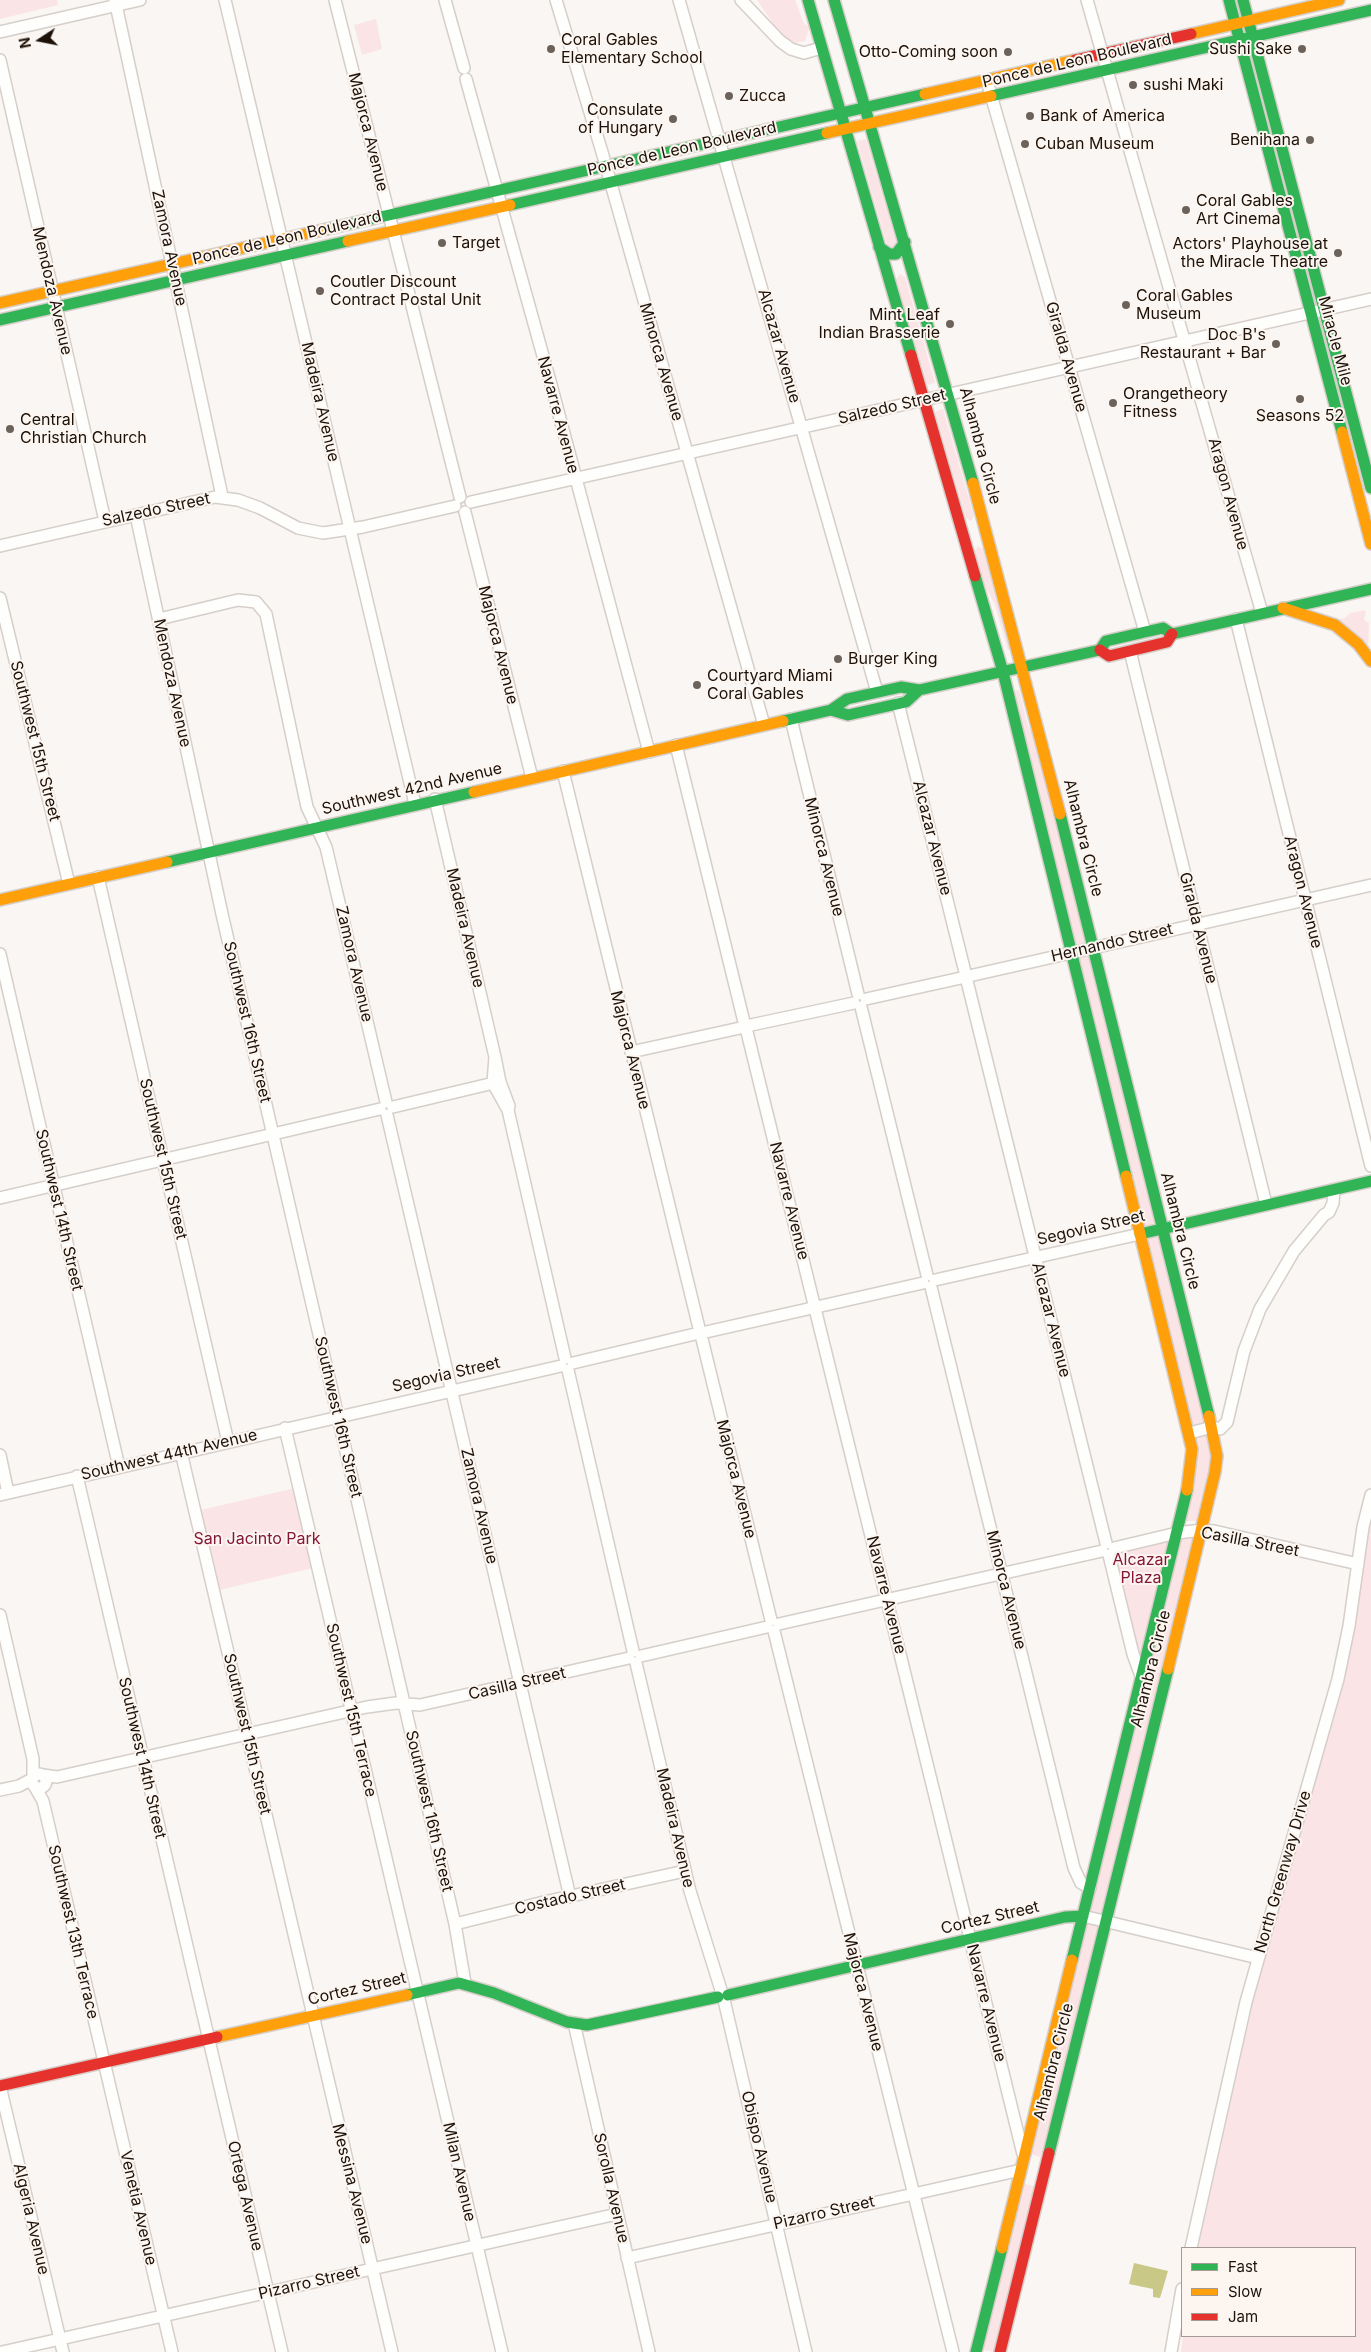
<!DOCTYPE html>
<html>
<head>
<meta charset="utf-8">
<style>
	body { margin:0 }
	#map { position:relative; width:1371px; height:2352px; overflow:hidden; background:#f9f6f3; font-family:Inter,sans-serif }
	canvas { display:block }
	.legend { position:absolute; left:1181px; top:2247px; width:175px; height:90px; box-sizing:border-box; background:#fcf5f0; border:1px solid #a39a94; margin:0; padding:6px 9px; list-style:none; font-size:15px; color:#1d1209 }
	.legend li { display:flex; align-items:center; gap:10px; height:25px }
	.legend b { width:25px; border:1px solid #a39a94 }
	.north { position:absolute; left:15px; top:15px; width:50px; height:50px; -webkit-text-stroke:4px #fcf5f0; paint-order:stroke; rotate:259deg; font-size:14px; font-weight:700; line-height:20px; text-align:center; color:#1d1209 }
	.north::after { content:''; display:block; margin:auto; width:18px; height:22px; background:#1d1209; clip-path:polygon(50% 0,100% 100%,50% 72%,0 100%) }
</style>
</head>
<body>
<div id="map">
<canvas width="1371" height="2352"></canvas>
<ul class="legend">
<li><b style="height:6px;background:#30b455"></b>Fast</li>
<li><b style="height:6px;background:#ff9f0a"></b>Slow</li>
<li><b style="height:6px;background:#e5322d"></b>Jam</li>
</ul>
<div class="north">N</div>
</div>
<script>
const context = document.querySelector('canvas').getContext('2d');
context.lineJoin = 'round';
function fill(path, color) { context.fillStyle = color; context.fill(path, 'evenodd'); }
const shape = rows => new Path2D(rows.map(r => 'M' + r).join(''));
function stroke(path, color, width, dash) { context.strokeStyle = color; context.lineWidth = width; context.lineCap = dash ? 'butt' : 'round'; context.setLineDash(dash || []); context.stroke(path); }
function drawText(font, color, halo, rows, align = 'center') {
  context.font = font + ' Inter,sans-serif'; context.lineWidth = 4; context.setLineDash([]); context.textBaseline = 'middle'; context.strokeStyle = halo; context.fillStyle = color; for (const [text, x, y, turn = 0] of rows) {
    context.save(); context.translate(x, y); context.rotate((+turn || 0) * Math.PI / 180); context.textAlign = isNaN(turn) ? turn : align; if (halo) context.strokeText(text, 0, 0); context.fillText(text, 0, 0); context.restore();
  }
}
fill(shape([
	[0,0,57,0,58,5,0,19],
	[757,0,795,0,804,24,810,26,805,41,794,43,782,37],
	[376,19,382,49,362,55,354,25],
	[866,139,897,245,888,248,857,141],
	[900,274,905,277,935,383,927,385,896,279],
	[943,409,974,516,971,521,966,518,935,412],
	[978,546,983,549,1011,649,1008,650,995,605,985,586,975,551],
	[1366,610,1364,620,1369,623,1368,648,1336,620,1345,618,1350,613],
	[1019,690,1028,726,1035,737,1088,942,1074,945,1011,692],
	[1089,952,1158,1222,1143,1227,1077,956],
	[1161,1235,1207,1421,1193,1425,1146,1238],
	[1211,1434,1213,1465,1199,1521,1184,1521,1196,1438],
	[295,1488,313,1568,219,1590,201,1510],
	[1371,1513,1371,2352,1181,2352,1183,2336,1355,2336,1355,2248,1198,2248,1252,1997,1321,1756],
	[1196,1534,1104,1914,1088,1910,1181,1537],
	[1170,1539,1142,1663,1114,1554],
	[1085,1923,1101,1927,1045,2158,1029,2154],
	[1021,2183,1037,2187,994,2352,981,2349]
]), '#fbe4e5');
fill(shape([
	[1134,2263,1168,2271,1160,2298,1153,2297,1153,2289,1129,2284]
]), '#c9c887');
const street = shape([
	[115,0,222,496],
	[225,0,415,804],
	[335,0,460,497],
	[445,0,464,68],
	[556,0,602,152,764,725],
	[679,0,877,692],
	[741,0,780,41,791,49,804,53,821,48],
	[1087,0,1262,613],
	[0,32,140,0],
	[0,60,105,521],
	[466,79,550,381,649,752],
	[987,81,1145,632],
	[471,502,1371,299],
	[465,512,532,778],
	[136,515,222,914,455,1924,465,1983],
	[0,546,215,497,238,500,260,508,298,528,323,533,363,527,455,506],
	[0,598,69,884],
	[159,619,238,600,256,602,266,614,307,807,326,847,386,1102],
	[1236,619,1371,1166],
	[1130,651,1266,1204],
	[898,703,965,972],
	[791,719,858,994],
	[676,745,744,1022],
	[563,771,699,1328],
	[435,799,495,1057],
	[98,877,228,1442],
	[0,954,119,1467],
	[969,976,1371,885],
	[967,981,1106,1543],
	[866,999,961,978],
	[861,1007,927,1275],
	[751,1025,854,1003],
	[747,1032,1023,2154],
	[631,1052,740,1028],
	[393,1107,498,1082],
	[508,1110,493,1083,495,1057,500,1082,509,1106,508,1110,565,1358],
	[387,1115,570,1897],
	[0,1198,380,1109],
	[935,1280,1140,1234],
	[931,1287,1074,1868,1081,1883,1090,1888],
	[706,1332,923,1283],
	[702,1339,771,1620],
	[573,1363,695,1334],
	[568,1370,633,1651],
	[285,1428,502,2352],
	[1190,1433,1212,1427,1220,1429,1227,1422,1244,1351,1260,1309,1294,1251,1324,1215,1329,1212,1333,1203,1334,1190],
	[181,1452,392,2352],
	[0,1455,8,1493],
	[77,1476,282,2352],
	[0,1495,561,1366],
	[1114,1548,1177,1533,1202,1530,1214,1531,1358,1564],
	[1109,1555,1133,1654,1141,1676],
	[0,1615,33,1759,33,1777],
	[779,1624,1102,1551],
	[774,1631,953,2352],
	[641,1656,767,1627],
	[636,1663,690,1891,721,1990],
	'32 1781a7 7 0 1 1 14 0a7 7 0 1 1-14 0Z',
	[43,1775,57,1777,367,1707,396,1703,420,1705,629,1658],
	[35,1787,43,1801,172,2352],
	[0,1790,19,1786,32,1779],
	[1083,1916,1258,1958],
	[455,1924,544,1902,685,1871],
	[724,2000,806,2352],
	[574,2023,649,2352],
	[0,2086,63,2352],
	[1191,2248,1246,2002,1338,1679,1349,1626,1363,1527,1371,1495],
	[627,2258,1021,2170],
	[2,2352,617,2214],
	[1171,2352,1182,2289]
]);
const fast = shape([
	[808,0,911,355],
	[834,0,973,483],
	[1229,0,1342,432],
	[1243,0,1371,488],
	[991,96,1371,10],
	[510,205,827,133],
	[327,229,925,94],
	[879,247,889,254,896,254,905,242],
	[0,320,348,241],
	[975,576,1003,672,1126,1176],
	[831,710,848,715,906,702,919,690],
	[783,721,831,710,847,699,901,687,919,690,1100,650,1106,641,1145,632,1163,628,1172,634,1371,589],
	[1060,814,1209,1416],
	[167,862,474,792],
	[1140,1234,1371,1181],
	[1072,1960,1187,1490],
	[407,1995,459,1983,494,1993,567,2022,587,2025,718,1997],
	[728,1995,1065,1917,1083,1916],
	[1049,2153,1168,1669],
	[976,2352,1002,2248]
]);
const slow = shape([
	[1191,34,1339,0],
	[925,94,1075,60],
	[827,133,991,96],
	[348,241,510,205],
	[0,303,327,229],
	[1342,432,1371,544],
	[973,483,1060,814],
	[1283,608,1335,625,1358,644,1371,661],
	[474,792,783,721],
	[0,900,167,862],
	[1126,1176,1192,1449,1187,1490],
	[1168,1669,1215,1472,1217,1456,1209,1416],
	[217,2037,407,1995],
	[1002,2248,1072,1960]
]);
const jam = shape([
	[1075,60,1191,34],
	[911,355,975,576],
	[1100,650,1109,656,1167,642,1172,634],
	[0,2086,217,2037],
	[1000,2352,1049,2153]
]);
stroke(street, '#d6cec9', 14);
stroke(fast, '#d6cec9', 14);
stroke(slow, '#d6cec9', 14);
stroke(jam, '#d6cec9', 14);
stroke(street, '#fefefd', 11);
stroke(fast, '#30b455', 11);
stroke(slow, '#ff9f0a', 11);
stroke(jam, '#e5322d', 11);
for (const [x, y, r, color] of [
	[551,49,5,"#6a625b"],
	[1302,49,5,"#6a625b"],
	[1008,52,5,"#6a625b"],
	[1133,85,5,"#6a625b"],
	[729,96,5,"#6a625b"],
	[1030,116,5,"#6a625b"],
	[673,119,5,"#6a625b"],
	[1310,140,5,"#6a625b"],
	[1025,144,5,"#6a625b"],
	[1186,210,5,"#6a625b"],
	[442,243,5,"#6a625b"],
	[1338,253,5,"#6a625b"],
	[320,291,5,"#6a625b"],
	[1126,305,5,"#6a625b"],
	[950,324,5,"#6a625b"],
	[1276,344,5,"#6a625b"],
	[1300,399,5,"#6a625b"],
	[1113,403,5,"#6a625b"],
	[10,429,5,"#6a625b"],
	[838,659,5,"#6a625b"],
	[697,685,5,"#6a625b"]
]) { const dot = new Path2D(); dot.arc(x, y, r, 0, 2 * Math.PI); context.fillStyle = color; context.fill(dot); stroke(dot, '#fcf5f0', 2); }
drawText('16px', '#1d1209', '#fcf5f0', [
	["Coral Gables",561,40],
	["Elementary School",561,58],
	["Sushi Sake",1292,49,"right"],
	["Otto-Coming soon",998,52,"right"],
	["sushi Maki",1143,85],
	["Zucca",739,96],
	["Consulate",663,110,"right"],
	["of Hungary",663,128,"right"],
	["Bank of America",1040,116],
	["Benihana",1300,140,"right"],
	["Cuban Museum",1035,144],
	["Coral Gables",1196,201],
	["Art Cinema",1196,219],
	["Target",452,243],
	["Actors' Playhouse at",1328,244,"right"],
	["the Miracle Theatre",1328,262,"right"],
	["Coutler Discount",330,282],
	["Contract Postal Unit",330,300],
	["Coral Gables",1136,296],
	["Museum",1136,314],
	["Mint Leaf",940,315,"right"],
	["Indian Brasserie",940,333,"right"],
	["Doc B's",1266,335,"right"],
	["Restaurant + Bar",1266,353,"right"],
	["Orangetheory",1123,394],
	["Fitness",1123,412],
	["Seasons 52",1300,416,"center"],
	["Central",20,420],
	["Christian Church",20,438],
	["Burger King",848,659],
	["Courtyard Miami",707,676],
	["Coral Gables",707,694]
], 'left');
drawText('16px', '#1d1209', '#fcf5f0', [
	["Ponce de Leon Boulevard",1077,61,-13],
	["Majorca Avenue",368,132,76],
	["Ponce de Leon Boulevard",682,149,-13],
	["Ponce de Leon Boulevard",287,238,-13],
	["Zamora Avenue",169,248,78],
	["Mendoza Avenue",52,291,77],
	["Miracle Mile",1335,341,75],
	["Alcazar Avenue",779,346,74],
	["Giralda Avenue",1066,357,74],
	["Minorca Avenue",661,362,74],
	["Madeira Avenue",320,402,77],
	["Salzedo Street",892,407,-13],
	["Navarre Avenue",558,415,75],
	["Alhambra Circle",980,446,75],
	["Aragon Avenue",1228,494,75],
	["Salzedo Street",156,510,-12],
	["Majorca Avenue",498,645,76],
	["Mendoza Avenue",172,683,78],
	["Southwest 15th Street",35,741,76],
	["Southwest 42nd Avenue",412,789,-13],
	["Alcazar Avenue",932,838,76],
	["Alhambra Circle",1083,838,76],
	["Minorca Avenue",824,857,76],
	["Aragon Avenue",1303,892,76],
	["Madeira Avenue",465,928,77],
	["Giralda Avenue",1198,928,76],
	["Hernando Street",1112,943,-13],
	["Zamora Avenue",354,964,77],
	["Southwest 16th Street",247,1022,77],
	["Majorca Avenue",630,1050,76],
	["Southwest 15th Street",163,1159,77],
	["Navarre Avenue",789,1201,76],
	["Southwest 14th Street",59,1210,77],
	["Segovia Street",1091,1228,-13],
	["Alhambra Circle",1180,1231,76],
	["Alcazar Avenue",1051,1320,76],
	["Segovia Street",446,1375,-13],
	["Southwest 16th Street",338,1417,77],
	["Southwest 44th Avenue",169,1455,-13],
	["Majorca Avenue",736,1479,76],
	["Zamora Avenue",479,1506,77],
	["Casilla Street",1250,1542,11],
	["Minorca Avenue",1006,1590,76],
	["Navarre Avenue",886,1595,76],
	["Alhambra Circle",1151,1669,-76],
	["Casilla Street",517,1684,-13],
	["Southwest 15th Terrace",351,1710,77],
	["Southwest 15th Street",247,1734,77],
	["Southwest 14th Street",142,1758,77],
	["Southwest 16th Street",429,1811,77],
	["Madeira Avenue",675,1828,77],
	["North Greenway Drive",1283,1872,-74],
	["Costado Street",570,1897,-13],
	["Cortez Street",990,1918,-13],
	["Southwest 13th Terrace",73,1932,77],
	["Cortez Street",357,1989,-13],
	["Majorca Avenue",863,1992,76],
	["Navarre Avenue",986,2003,76],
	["Alhambra Circle",1054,2062,-76],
	["Obispo Avenue",759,2147,77],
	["Milan Avenue",459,2172,77],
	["Messina Avenue",352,2184,76],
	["Sorolla Avenue",611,2188,77],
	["Ortega Avenue",245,2196,77],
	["Venetia Avenue",138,2208,77],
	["Pizarro Street",824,2213,-13],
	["Algeria Avenue",31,2219,77],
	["Pizarro Street",309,2283,-13]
]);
drawText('16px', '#851736', '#fcf5f0', [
	["San Jacinto Park",257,1539],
	["Alcazar",1141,1560],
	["Plaza",1141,1578]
]);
</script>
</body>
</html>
